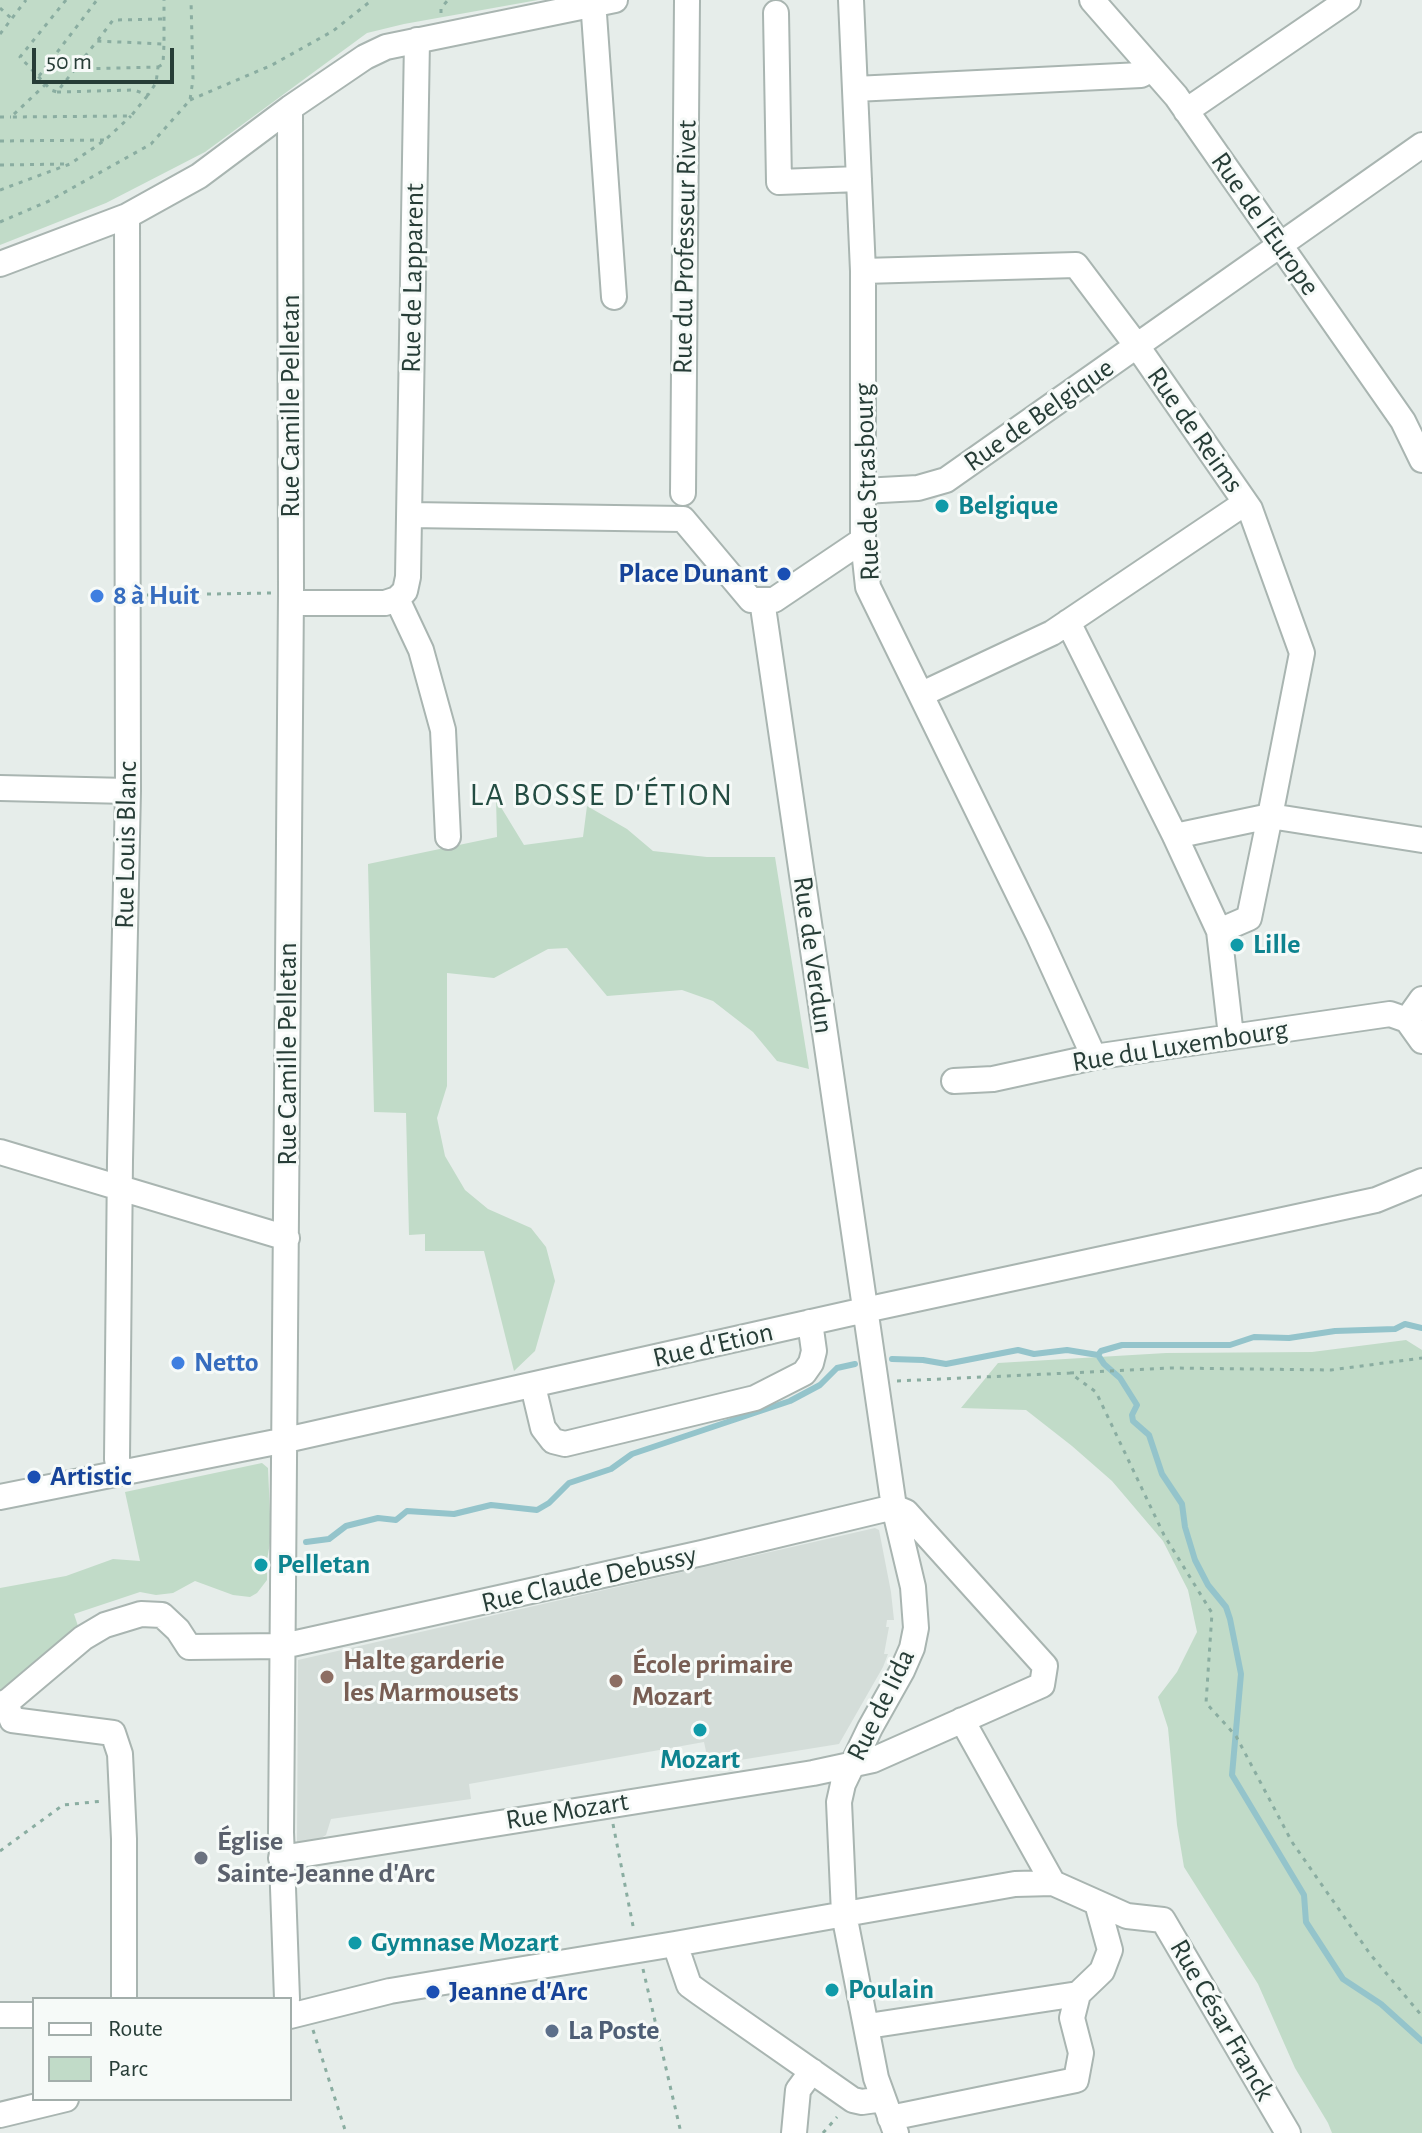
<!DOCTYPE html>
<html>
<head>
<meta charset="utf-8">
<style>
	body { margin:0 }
	#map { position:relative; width:1422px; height:2133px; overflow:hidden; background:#e6edea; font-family:"Alegreya Sans",sans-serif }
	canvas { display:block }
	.legend { position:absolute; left:32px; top:1997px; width:260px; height:104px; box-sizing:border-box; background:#f6faf8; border:2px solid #a3aeab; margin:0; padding:10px 14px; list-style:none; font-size:24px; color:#273d37 }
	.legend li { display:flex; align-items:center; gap:16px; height:40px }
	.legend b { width:40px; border:2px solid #a3aeab }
	.scale { position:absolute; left:32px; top:48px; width:142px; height:36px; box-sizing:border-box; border:4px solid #273d37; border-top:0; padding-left:10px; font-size:24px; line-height:28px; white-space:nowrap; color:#273d37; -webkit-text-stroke:6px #f6faf8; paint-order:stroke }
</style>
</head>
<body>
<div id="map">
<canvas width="1422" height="2133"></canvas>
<ul class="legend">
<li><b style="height:10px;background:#fff"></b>Route</li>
<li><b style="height:22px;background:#c1dbc8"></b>Parc</li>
</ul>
<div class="scale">50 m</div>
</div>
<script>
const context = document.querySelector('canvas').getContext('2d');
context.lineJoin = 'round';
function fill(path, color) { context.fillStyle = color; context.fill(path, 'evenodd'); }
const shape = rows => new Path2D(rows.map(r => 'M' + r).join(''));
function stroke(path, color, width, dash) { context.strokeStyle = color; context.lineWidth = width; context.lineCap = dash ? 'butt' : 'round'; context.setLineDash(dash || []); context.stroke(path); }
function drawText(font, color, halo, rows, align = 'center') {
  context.font = font + ' "Alegreya Sans",sans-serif'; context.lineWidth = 6; context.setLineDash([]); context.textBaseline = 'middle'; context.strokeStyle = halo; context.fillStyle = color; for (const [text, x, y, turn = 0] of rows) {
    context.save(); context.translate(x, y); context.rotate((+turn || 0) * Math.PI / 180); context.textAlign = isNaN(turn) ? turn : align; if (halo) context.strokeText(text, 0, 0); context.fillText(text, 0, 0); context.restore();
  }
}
fill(shape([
	[875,1528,879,1530,891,1592,894,1620,887,1620,886,1627,889,1627,884,1654,888,1654,883,1667,839,1744,709,1765,704,1742,469,1784,471,1799,331,1819,326,1835,318,1840,297,1843,298,1660]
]), '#d4ddd9');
fill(shape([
	[0,0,538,0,404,24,367,33,205,152,106,203,0,245],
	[496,799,524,845,583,837,587,806,627,829,653,851,707,857,775,857,809,1069,777,1061,753,1032,713,1001,682,990,607,996,567,948,548,949,494,978,447,973,447,1086,437,1118,445,1156,465,1190,488,1209,531,1228,546,1247,555,1281,535,1351,514,1371,484,1251,425,1251,425,1234,409,1235,406,1113,374,1112,368,864,497,837],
	[1406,1340,1422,1350,1422,2133,1332,2133,1328,2123,1295,2068,1258,1984,1184,1867,1177,1825,1168,1728,1158,1697,1177,1672,1197,1632,1188,1590,1163,1541,1112,1481,1072,1446,1026,1410,961,1408,998,1363,1166,1353,1312,1352],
	[262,1463,268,1468,271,1537,267,1560,256,1561,256,1569,267,1569,267,1580,257,1593,250,1597,233,1595,195,1581,173,1593,156,1595,140,1592,74,1614,79,1629,43,1655,0,1694,0,1588,66,1576,113,1559,140,1561,125,1492]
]), '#c1dbc8');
stroke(shape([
	[1098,1355,1104,1364,1120,1378,1137,1405,1132,1415,1133,1421,1149,1435,1162,1474,1182,1504,1185,1527,1195,1560,1208,1585,1226,1607,1230,1619,1241,1674,1232,1775,1304,1895,1306,1922,1343,1979,1381,2004,1422,2041],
	[892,1359,923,1360,946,1364,1018,1350,1034,1354,1067,1350,1098,1355,1101,1351,1122,1345,1230,1345,1254,1337,1289,1338,1335,1331,1395,1329,1405,1324,1422,1328],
	[306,1542,329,1539,346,1526,378,1518,396,1520,407,1511,454,1514,491,1505,537,1510,549,1503,569,1483,611,1469,632,1454,790,1401,820,1385,837,1368,855,1364]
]), '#94c4cb', 6);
const minor = shape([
	[593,0,614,297],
	[851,0,863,271,863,540,868,587,1038,934,1094,1057],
	[1092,0,1176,96,1403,421,1422,460],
	[776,13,779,182,859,179],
	[855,89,1141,75,1152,69],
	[1186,111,1348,0],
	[0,264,127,216,199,176,290,108,365,57,386,47,615,0],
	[863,271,1076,265,1137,346,1250,509,1302,653,1270,816,1422,840],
	[863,491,918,488,946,480,1422,145],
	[683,493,687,0],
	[410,515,683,519,751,600,774,600,863,540],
	[397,599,421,650,443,730,448,837],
	[762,600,894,1507,913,1587,916,1628,912,1648,902,1671,870,1728,843,1784,839,1802,844,1914,876,2078,896,2133],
	[291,603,385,603,397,599,405,591,408,577,417,40],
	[1068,622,1175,836,1219,931,1231,1036],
	[922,694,1052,633,1245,503],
	[0,788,128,791],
	[1175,836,1270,816,1249,918,1219,931],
	[1407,1020,1422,1041],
	[1407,1020,1422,999],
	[954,1081,993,1079,1094,1057,1390,1014,1407,1020],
	[0,1152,287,1238],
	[533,1386,543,1428,553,1441,565,1444,755,1398,804,1373,811,1363,814,1351,810,1322],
	[120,1473,117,1459,120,1160,128,791,127,216],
	[0,1497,286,1440,865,1310,1376,1200,1422,1181],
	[6,1702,12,1720,113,1733,120,1754,124,1839,124,1999],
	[0,1708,83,1638,105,1625,141,1614,162,1615,178,1630,189,1647,283,1646,702,1553,894,1507,906,1512,1045,1666,1042,1685,873,1760,813,1773,281,1858],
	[962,1720,1053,1883,1127,1916,1163,1920,1288,2133],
	[675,1944,689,1985,700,1993,853,2100,862,2102,883,2099],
	[287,1999,281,1832,291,593,290,108],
	[0,2015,34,2015],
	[290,2016,390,1991,675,1944,1015,1884,1053,1883],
	[868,2026,1078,1994],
	[0,2115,66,2099],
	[890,2118,1076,2080,1081,2053,1072,2018,1078,1994,1102,1971,1110,1950,1097,1903],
	[794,2133,798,2090,812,2071]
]);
stroke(minor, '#a9b5b1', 28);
stroke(shape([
	[66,0,20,57,51,90,57,92,97,41,164,44,164,0],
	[0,8,12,19],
	[441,13,441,8,448,0],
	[0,34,26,0],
	[98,40,113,20,164,19],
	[158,67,163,64,164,44],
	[39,76,97,0],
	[46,84,11,117,131,116,148,95],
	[57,92,134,90,148,95,156,83,158,67,75,69],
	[190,100,272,65,333,31,372,0],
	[0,117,11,117],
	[0,141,105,140],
	[0,165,67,164],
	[0,190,70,164,105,140,131,116],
	[0,222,49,201,151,144,190,100,193,79,191,0],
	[147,595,272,593],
	[1070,1373,1171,1368,1331,1370,1422,1358],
	[897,1381,1070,1373,1096,1392,1164,1535,1212,1613,1206,1703,1236,1736,1292,1842,1370,1954,1422,2016],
	[613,1824,634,1931],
	[0,1851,63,1805,103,1801],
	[643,1969,681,2133],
	[313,2030,346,2133],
	[823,2133,837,2117]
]), '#8aada1', 3, [4, 6]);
stroke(minor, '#fff', 24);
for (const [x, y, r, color] of [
	[942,506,8,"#0f9aa8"],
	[784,574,8,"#1a4fb4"],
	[97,596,8,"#3f7fe0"],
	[1237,945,8,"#0f9aa8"],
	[178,1363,8,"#3f7fe0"],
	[34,1477,8,"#1a4fb4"],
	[261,1565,8,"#0f9aa8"],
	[327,1677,8,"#8d6e63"],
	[616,1681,8,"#8d6e63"],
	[700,1730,8,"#0f9aa8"],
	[201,1858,8,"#6b7280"],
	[355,1943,8,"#0f9aa8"],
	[832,1990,8,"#0f9aa8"],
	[433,1992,8,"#1a4fb4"],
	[552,2031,8,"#5c6f8a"]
]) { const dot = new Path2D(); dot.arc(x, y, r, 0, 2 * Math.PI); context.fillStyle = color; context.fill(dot); stroke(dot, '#f6faf8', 3); }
drawText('28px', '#273d37', '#f6faf8', [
	["Rue de l'Europe",1265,224,55],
	["Rue du Professeur Rivet",685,247,-89],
	["Rue de Lapparent",413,278,-89],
	["Rue Camille Pelletan",291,406,-90],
	["Rue de Belgique",1039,415,-35],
	["Rue de Reims",1195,430,55],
	["Rue de Strasbourg",867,482,-92],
	["Rue Louis Blanc",126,845,-89],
	["Rue de Verdun",813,955,82],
	["Rue du Luxembourg",1180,1046,-9],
	["Rue Camille Pelletan",288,1054,-90],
	["Rue d'Etion",713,1345,-13],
	["Rue Claude Debussy",589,1579,-13],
	["Rue de Iida",881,1705,-64],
	["Rue Mozart",567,1811,-9],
	["Rue César Franck",1222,2020,60]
]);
drawText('bold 28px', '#0d838f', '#f6faf8', [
	["Belgique",958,506],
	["Lille",1253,945],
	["Pelletan",277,1565],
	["Mozart",700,1760,"center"],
	["Gymnase Mozart",371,1943],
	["Poulain",848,1990]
], 'left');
drawText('bold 28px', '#164399', '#f6faf8', [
	["Place Dunant",768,574,"right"],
	["Artistic",50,1477],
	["Jeanne d'Arc",449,1992]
], 'left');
drawText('bold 28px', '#366cbe', '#f6faf8', [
	["8 à Huit",113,596],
	["Netto",194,1363]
], 'left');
drawText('bold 28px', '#785e54', '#f6faf8', [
	["Halte garderie",343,1661],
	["les Marmousets",343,1693],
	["École primaire",632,1665],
	["Mozart",632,1697]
], 'left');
drawText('bold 28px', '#5b616d', '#f6faf8', [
	["Église",217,1842],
	["Sainte-Jeanne d'Arc",217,1874]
], 'left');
drawText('bold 28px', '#4e5e75', '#f6faf8', [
	["La Poste",568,2031]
], 'left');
context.letterSpacing = '2px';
drawText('32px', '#244d43', '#f6faf8', [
	["LA BOSSE D'ÉTION",602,795]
]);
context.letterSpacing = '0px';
</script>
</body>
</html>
